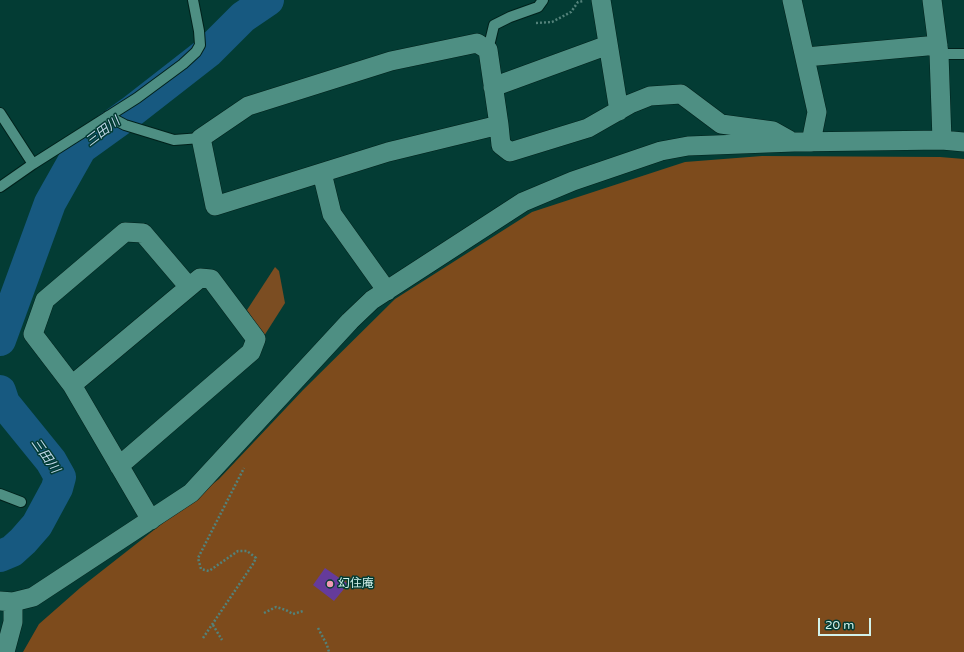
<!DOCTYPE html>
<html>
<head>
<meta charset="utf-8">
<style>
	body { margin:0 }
	#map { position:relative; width:964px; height:652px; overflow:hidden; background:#033c34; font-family:"Varela Round",sans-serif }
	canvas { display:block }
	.scale { position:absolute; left:818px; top:618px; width:53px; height:18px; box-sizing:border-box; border:2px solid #d2f2eb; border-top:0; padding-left:5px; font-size:12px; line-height:14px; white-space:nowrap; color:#d2f2eb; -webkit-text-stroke:3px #033c34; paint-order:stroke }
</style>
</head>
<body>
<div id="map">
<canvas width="964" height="652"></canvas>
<div class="scale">20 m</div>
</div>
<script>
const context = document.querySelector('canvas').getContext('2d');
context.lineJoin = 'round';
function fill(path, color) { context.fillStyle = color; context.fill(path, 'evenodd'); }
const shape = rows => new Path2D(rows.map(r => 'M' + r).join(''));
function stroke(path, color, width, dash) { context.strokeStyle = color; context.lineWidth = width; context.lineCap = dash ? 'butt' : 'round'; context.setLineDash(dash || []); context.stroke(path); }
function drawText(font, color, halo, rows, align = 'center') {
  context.font = font + ' "Varela Round","Noto Sans JP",sans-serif'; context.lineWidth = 3; context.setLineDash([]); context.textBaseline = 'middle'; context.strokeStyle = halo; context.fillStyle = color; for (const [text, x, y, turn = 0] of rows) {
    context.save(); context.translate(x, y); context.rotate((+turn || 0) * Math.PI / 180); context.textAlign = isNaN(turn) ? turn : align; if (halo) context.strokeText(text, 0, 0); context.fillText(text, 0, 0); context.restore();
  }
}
fill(shape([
	[275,267,279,271,285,303,264,336,247,310]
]), '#7b4d22');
fill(shape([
	[762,156,940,157,964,159,964,652,23,652,39,624,80,588,219,479,303,390,395,299,532,212,685,162]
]), '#7d4b1c');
stroke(shape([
	[0,340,50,203,81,148,131,112,208,52,243,17,268,0],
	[0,391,4,403,51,461,60,477,57,488,37,525,23,541,12,551,0,556]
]), '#175980', 32);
fill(shape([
	[325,568,348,584,334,601,313,585]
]), '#653b9b');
const service = shape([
	[488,50,494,25,510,17,538,7,543,0],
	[939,54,964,54],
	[0,113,33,164],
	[108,116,125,125,174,140,201,138],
	[0,187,33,164,137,98,183,64,196,52,200,45,199,31,193,0],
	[0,494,21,502]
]);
const minor = shape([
	[601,0,619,111],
	[792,0,817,112,811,142],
	[932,0,939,54,942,140],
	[806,57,938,45],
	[493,87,608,45],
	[499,125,388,152,215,206,201,138,248,106,391,61,477,43,488,50,499,125,501,145,510,152,588,128,630,104,650,96,681,94,721,124,773,131,789,140],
	[322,173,332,214,387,291],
	[72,385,200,278,211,279,256,339,251,352,119,466],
	[151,520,72,385,33,334,45,300,125,232,143,233,189,287],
	[0,601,13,602,33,597,191,493,350,321,372,300,523,202,573,181,661,151,688,146,794,142,942,140,964,142],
	[5,652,13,622,13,602]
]);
stroke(service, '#00211b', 12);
stroke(minor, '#00211b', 20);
stroke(shape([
	[536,23,552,22,571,12,578,2,584,1],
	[264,613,276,607,286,610,293,614,303,611],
	[213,625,222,640],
	[318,628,327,645,329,652],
	[203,638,253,564,256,558,247,551,238,551,209,571,201,569,198,558,244,468]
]), '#53827a', 2.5, [2, 2]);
stroke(service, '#4e8f83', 10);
stroke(minor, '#4e8f83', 19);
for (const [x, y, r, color] of [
	[330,584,4,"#f19ab4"]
]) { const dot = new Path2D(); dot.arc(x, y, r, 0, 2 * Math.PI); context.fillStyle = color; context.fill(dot); stroke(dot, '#033c34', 1.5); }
drawText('12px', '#d2f2eb', '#033c34', [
	["幻住庵",338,584]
], 'left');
drawText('italic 13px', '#c0d8ea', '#033c34', [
	["三田川",103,132,-37],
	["三田川",45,456,55]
]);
</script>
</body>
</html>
